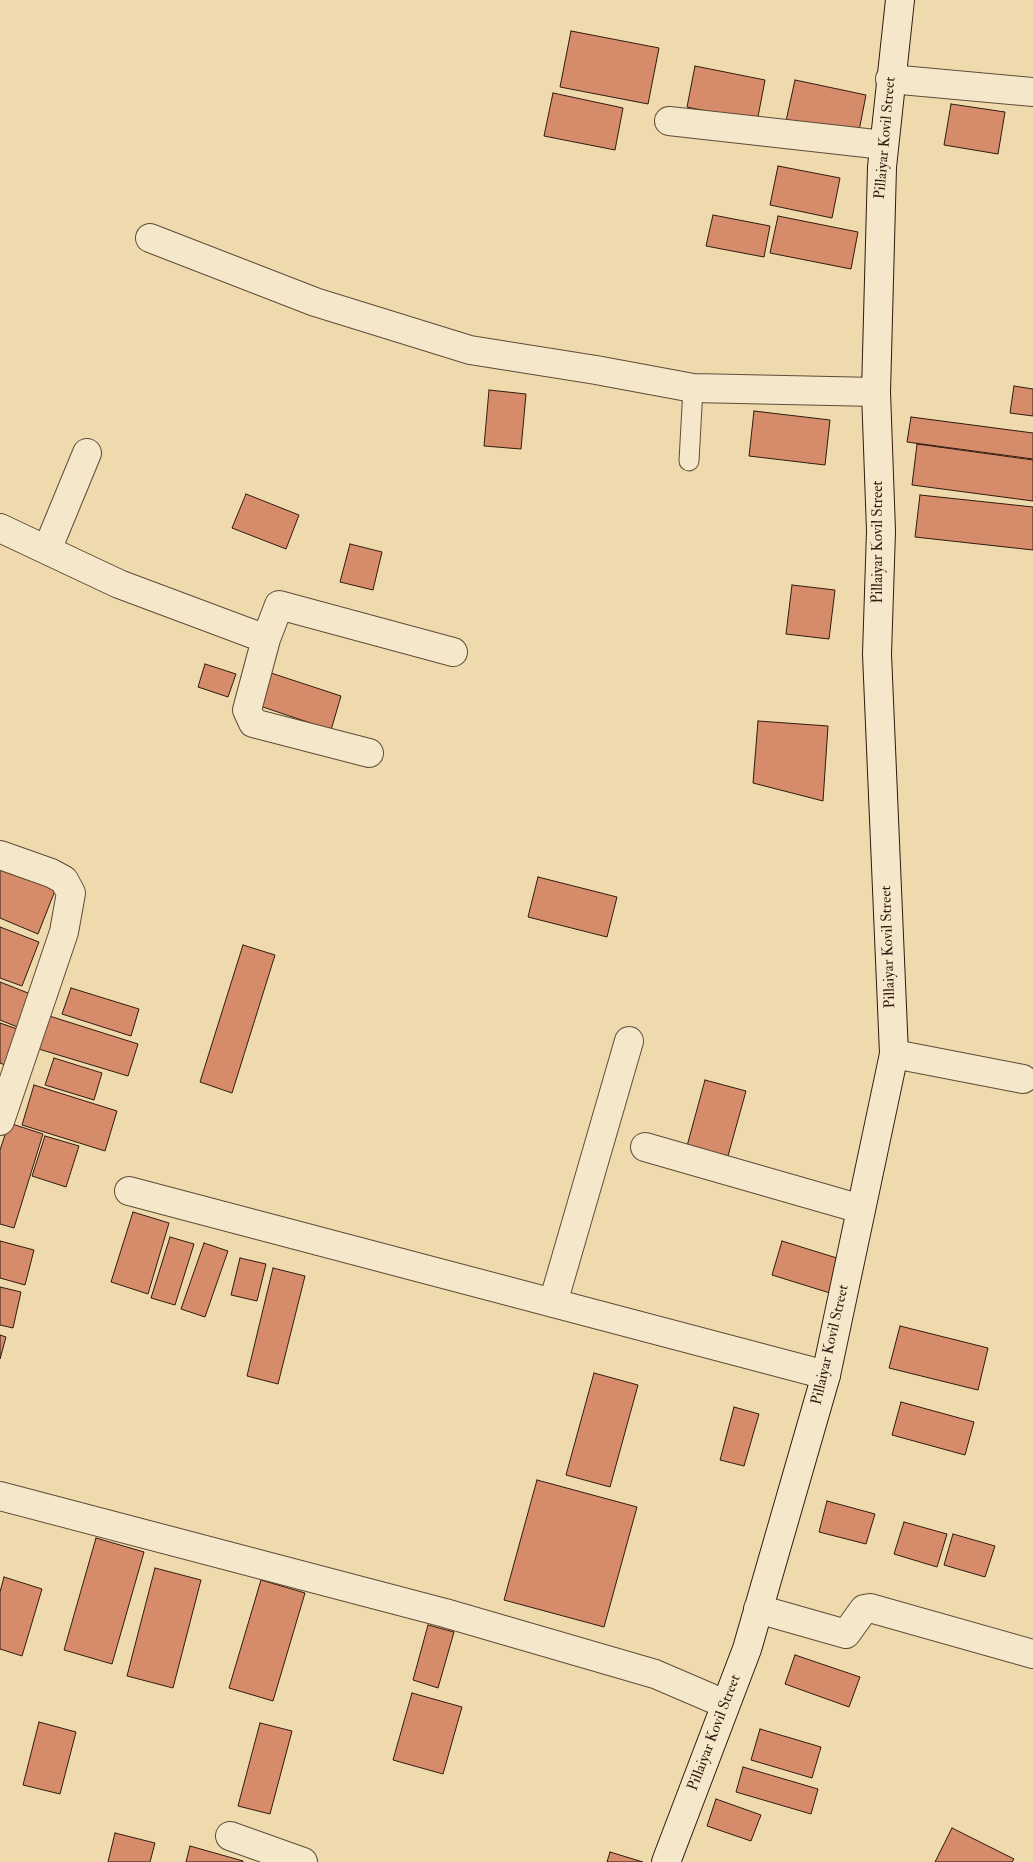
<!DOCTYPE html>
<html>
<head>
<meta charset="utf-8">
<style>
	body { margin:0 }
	canvas { display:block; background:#efdaae }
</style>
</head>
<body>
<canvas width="1033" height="1862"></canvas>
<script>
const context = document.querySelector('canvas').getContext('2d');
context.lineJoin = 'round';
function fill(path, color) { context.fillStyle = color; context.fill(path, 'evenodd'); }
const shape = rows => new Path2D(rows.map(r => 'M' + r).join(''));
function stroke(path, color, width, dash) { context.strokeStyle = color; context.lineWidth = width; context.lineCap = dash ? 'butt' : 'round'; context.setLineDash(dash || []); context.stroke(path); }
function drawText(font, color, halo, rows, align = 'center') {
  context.font = font + ' "IM FELL Double Pica",serif'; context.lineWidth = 4; context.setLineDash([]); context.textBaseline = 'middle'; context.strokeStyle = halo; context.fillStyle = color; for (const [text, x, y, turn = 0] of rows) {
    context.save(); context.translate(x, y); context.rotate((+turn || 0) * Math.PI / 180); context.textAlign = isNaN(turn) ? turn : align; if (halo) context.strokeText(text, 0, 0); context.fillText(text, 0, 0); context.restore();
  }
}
const building = shape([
	[571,31,659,48,648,104,560,87,571,31],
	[695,66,765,80,757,122,687,107,695,66],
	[795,80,866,95,858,136,786,121,795,80],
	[553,93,623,108,615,150,544,136,553,93],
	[951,104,1005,112,998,154,944,145,951,104],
	[778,166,840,178,832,218,770,205,778,166],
	[713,215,770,226,764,257,706,246,713,215],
	[778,216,858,232,851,269,770,253,778,216],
	[1014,386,1033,389,1033,416,1010,413,1014,386],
	[489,390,526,394,521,449,484,446,489,390],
	[754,411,830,420,825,465,749,456,754,411],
	[911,417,1033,433,1033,459,907,442,911,417],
	[917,444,1033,460,1033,501,912,485,917,444],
	[246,494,299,515,286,549,232,528,246,494],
	[920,495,1033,507,1033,550,915,537,920,495],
	[350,544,382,552,373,590,340,582,350,544],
	[792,585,835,590,829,639,786,634,792,585],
	[205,664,236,674,228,697,198,687,205,664],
	[271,673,341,696,331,730,260,706,271,673],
	[758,721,828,726,823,801,753,783,758,721],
	[0,866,56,888,38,934,0,918,0,866],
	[538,877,617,897,607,937,528,917,538,877],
	[0,927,39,942,22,986,0,978,0,927],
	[243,945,275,955,232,1093,200,1082,243,945],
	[0,982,33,995,20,1028,0,1020,0,982],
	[71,988,139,1009,131,1036,62,1014,71,988],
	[43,1014,138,1044,128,1076,32,1047,43,1014],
	[0,1023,23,1031,10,1067,0,1063,0,1023],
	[54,1058,102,1073,94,1100,45,1085,54,1058],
	[705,1080,746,1091,728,1156,687,1146,705,1080],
	[34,1085,117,1111,105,1151,22,1125,34,1085],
	[9,1123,43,1134,14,1228,0,1224,0,1150,9,1123],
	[45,1136,79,1146,66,1187,32,1176,45,1136],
	[133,1212,169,1223,148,1294,111,1282,133,1212],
	[170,1237,194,1244,175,1305,151,1298,170,1237],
	[0,1241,34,1250,25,1285,0,1278,0,1241],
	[782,1241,840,1259,830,1293,772,1275,782,1241],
	[204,1243,228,1251,205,1317,181,1309,204,1243],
	[240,1258,266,1264,257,1301,231,1295,240,1258],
	[273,1268,305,1276,278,1384,247,1376,273,1268],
	[0,1287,21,1292,13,1328,0,1325,0,1287],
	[900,1326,988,1348,978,1390,889,1368,900,1326],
	[0,1335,6,1337,0,1359,0,1335],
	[594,1373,638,1385,610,1487,566,1475,594,1373],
	[901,1402,974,1422,965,1455,892,1435,901,1402],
	[734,1407,759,1414,744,1466,720,1460,734,1407],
	[537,1480,637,1507,604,1627,504,1600,537,1480],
	[827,1501,875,1514,866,1544,819,1532,827,1501],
	[904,1522,947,1534,937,1567,894,1554,904,1522],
	[953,1534,995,1546,985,1577,944,1565,953,1534],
	[96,1538,144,1552,112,1664,64,1650,96,1538],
	[155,1568,201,1580,173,1688,127,1676,155,1568],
	[4,1577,42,1589,22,1656,0,1649,0,1592,4,1577],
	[261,1580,305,1593,273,1701,229,1688,261,1580],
	[428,1625,454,1632,438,1688,413,1680,428,1625],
	[795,1655,860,1677,849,1707,785,1684,795,1655],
	[412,1693,462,1707,443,1774,393,1760,412,1693],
	[39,1722,76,1732,60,1794,23,1785,39,1722],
	[260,1723,292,1731,270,1814,238,1806,260,1723],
	[760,1729,821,1747,812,1778,751,1760,760,1729],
	[743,1767,818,1789,811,1814,736,1792,743,1767],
	[716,1799,761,1815,751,1841,707,1826,716,1799],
	[952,1828,1014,1859,1012,1862,935,1862,952,1828],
	[115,1833,155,1843,150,1862,108,1862,115,1833],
	[190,1846,243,1861,243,1862,186,1862,190,1846],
	[610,1852,643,1862,607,1862,610,1852]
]);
fill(building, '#d68b6b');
stroke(building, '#301b0f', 1);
const lane = shape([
	[689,461,693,388]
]);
const street = shape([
	[890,79,1033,92],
	[669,121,884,145],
	[150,238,315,302,470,350,596,370,693,388,876,392],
	[0,528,119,584,266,639,279,605,453,652],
	[47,550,87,453],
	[266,639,247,710,253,723,369,753],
	[0,855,51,873,64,880,71,893,64,932,0,1121],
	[894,1054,1023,1079],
	[645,1147,861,1209],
	[129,1191,826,1375],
	[553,1303,629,1041],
	[0,1496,445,1613,655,1674,725,1704],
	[758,1609,846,1634,864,1609,870,1608,1033,1654],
	[230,1836,303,1862]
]);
const secondary = shape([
	[666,1862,747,1649,826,1375,894,1054,877,654,881,531,876,392,882,167,900,0]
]);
stroke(lane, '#604b37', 21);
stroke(street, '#604b37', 30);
stroke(secondary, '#301b0f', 30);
stroke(lane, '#f5e7ca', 19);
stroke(street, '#f5e7ca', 28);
stroke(secondary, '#f5e7ca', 28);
drawText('15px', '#301b0f', '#f5e7ca', [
	["Pillaiyar Kovil Street",886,138,-85],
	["Pillaiyar Kovil Street",879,542,-90],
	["Pillaiyar Kovil Street",889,947,-92],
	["Pillaiyar Kovil Street",831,1345,-77],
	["Pillaiyar Kovil Street",715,1733,-69]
]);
</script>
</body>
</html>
